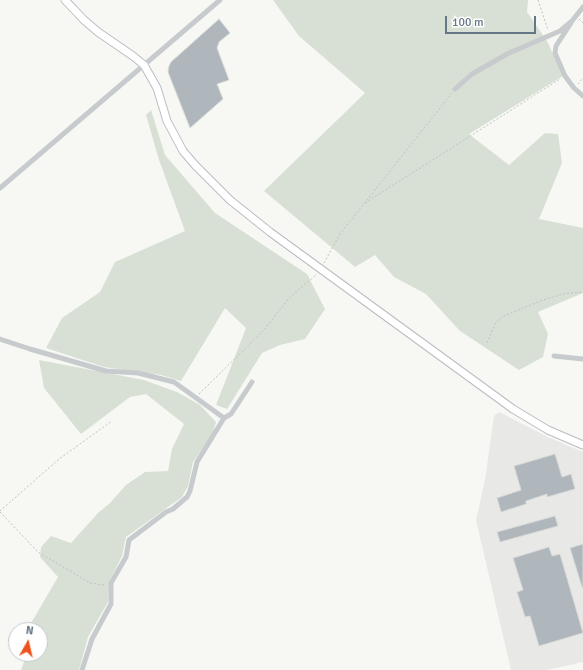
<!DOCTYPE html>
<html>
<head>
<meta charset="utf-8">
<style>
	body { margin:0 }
	#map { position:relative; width:583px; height:670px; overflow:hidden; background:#f7f8f4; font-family:Signika,sans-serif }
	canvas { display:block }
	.north { position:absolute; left:8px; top:622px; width:40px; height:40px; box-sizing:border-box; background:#fff; border:1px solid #c1c9cf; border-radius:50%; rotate:8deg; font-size:11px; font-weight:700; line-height:16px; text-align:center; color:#647787 }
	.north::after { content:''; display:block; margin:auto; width:14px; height:18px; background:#ef521d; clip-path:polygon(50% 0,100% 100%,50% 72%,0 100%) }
	.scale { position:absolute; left:445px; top:16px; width:91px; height:18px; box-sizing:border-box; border:2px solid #647787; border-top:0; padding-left:5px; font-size:12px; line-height:14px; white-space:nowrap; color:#647787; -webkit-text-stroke:3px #fff; paint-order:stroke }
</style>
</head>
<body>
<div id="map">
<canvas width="583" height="670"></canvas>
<div class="north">N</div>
<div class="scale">100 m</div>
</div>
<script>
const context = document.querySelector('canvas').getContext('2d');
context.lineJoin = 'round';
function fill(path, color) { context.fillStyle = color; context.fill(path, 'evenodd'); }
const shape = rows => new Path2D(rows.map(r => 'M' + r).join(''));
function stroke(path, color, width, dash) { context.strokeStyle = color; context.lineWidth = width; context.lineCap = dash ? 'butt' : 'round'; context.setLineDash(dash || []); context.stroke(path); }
fill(shape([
	[499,412,548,437,583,452,583,662,547,670,511,670,476,520,485,480,494,416]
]), '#e8e9e7');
fill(shape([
	[273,0,528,0,527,12,547,41,563,76,469,134,509,165,545,133,558,134,562,163,539,219,583,228,583,293,538,312,548,334,543,357,519,370,460,331,426,294,394,277,375,255,355,267,264,191,365,93,299,36],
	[151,110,165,155,215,213,307,274,325,309,305,339,280,345,262,353,227,409,216,405,246,328,225,308,181,381,161,375,104,367,46,348,62,318,100,292,115,262,185,231,159,160,146,115],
	[39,360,144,380,177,392,200,405,216,422,212,435,193,462,188,486,182,497,126,537,122,556,109,582,108,602,88,637,79,670,21,670,27,654,40,654,40,630,27,630,58,577,40,557,41,547,51,536,71,543,98,513,110,503,126,485,145,472,168,471,172,449,184,424,146,394,130,397,81,434,44,388]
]), '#d8e0d5');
const building = shape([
	[219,19,230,33,219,42,217,48,229,80,217,84,223,99,190,128,168,72,169,66,171,62,219,19],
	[555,454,562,477,571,474,575,489,547,497,547,494,526,501,526,504,501,512,497,498,521,490,514,466,555,454],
	[555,516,558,526,500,542,497,532,555,516],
	[583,544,583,587,582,587,570,548,583,544],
	[549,547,552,556,560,554,583,633,539,646,530,616,525,617,517,592,523,590,513,558,549,547]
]);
fill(building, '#afb7bc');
stroke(building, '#d9d9d7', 1);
const secondary = shape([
	[65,0,84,20,98,32,133,56,144,65,157,88,167,121,183,151,195,165,230,200,270,232,513,409,548,430,583,445]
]);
stroke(secondary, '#b9bec3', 9);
stroke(shape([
	[538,0,548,30],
	[579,19,583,23],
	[578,84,583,78],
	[365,203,560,79],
	[324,263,340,234,452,93],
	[487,343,496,322,504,316,543,300,563,294,583,292],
	[199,394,264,330,289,298,317,274],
	[0,511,59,459,112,421],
	[0,512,38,552,90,583,104,585]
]), '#bec1c3', 1, [2, 2]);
stroke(shape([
	[571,23,556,46,555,53,565,76,574,88,583,96],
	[455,89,472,74,509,53,560,31,572,21,583,7],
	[0,188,220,0],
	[0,339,30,349,106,371,138,373,174,382,224,418],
	[554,356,583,359],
	[82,670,92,639,111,604,111,583,126,557,129,540,166,512,173,509,187,497,190,491,197,462,224,418,231,414,252,382]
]), '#c7cbce', 5);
stroke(secondary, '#fff', 7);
</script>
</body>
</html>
